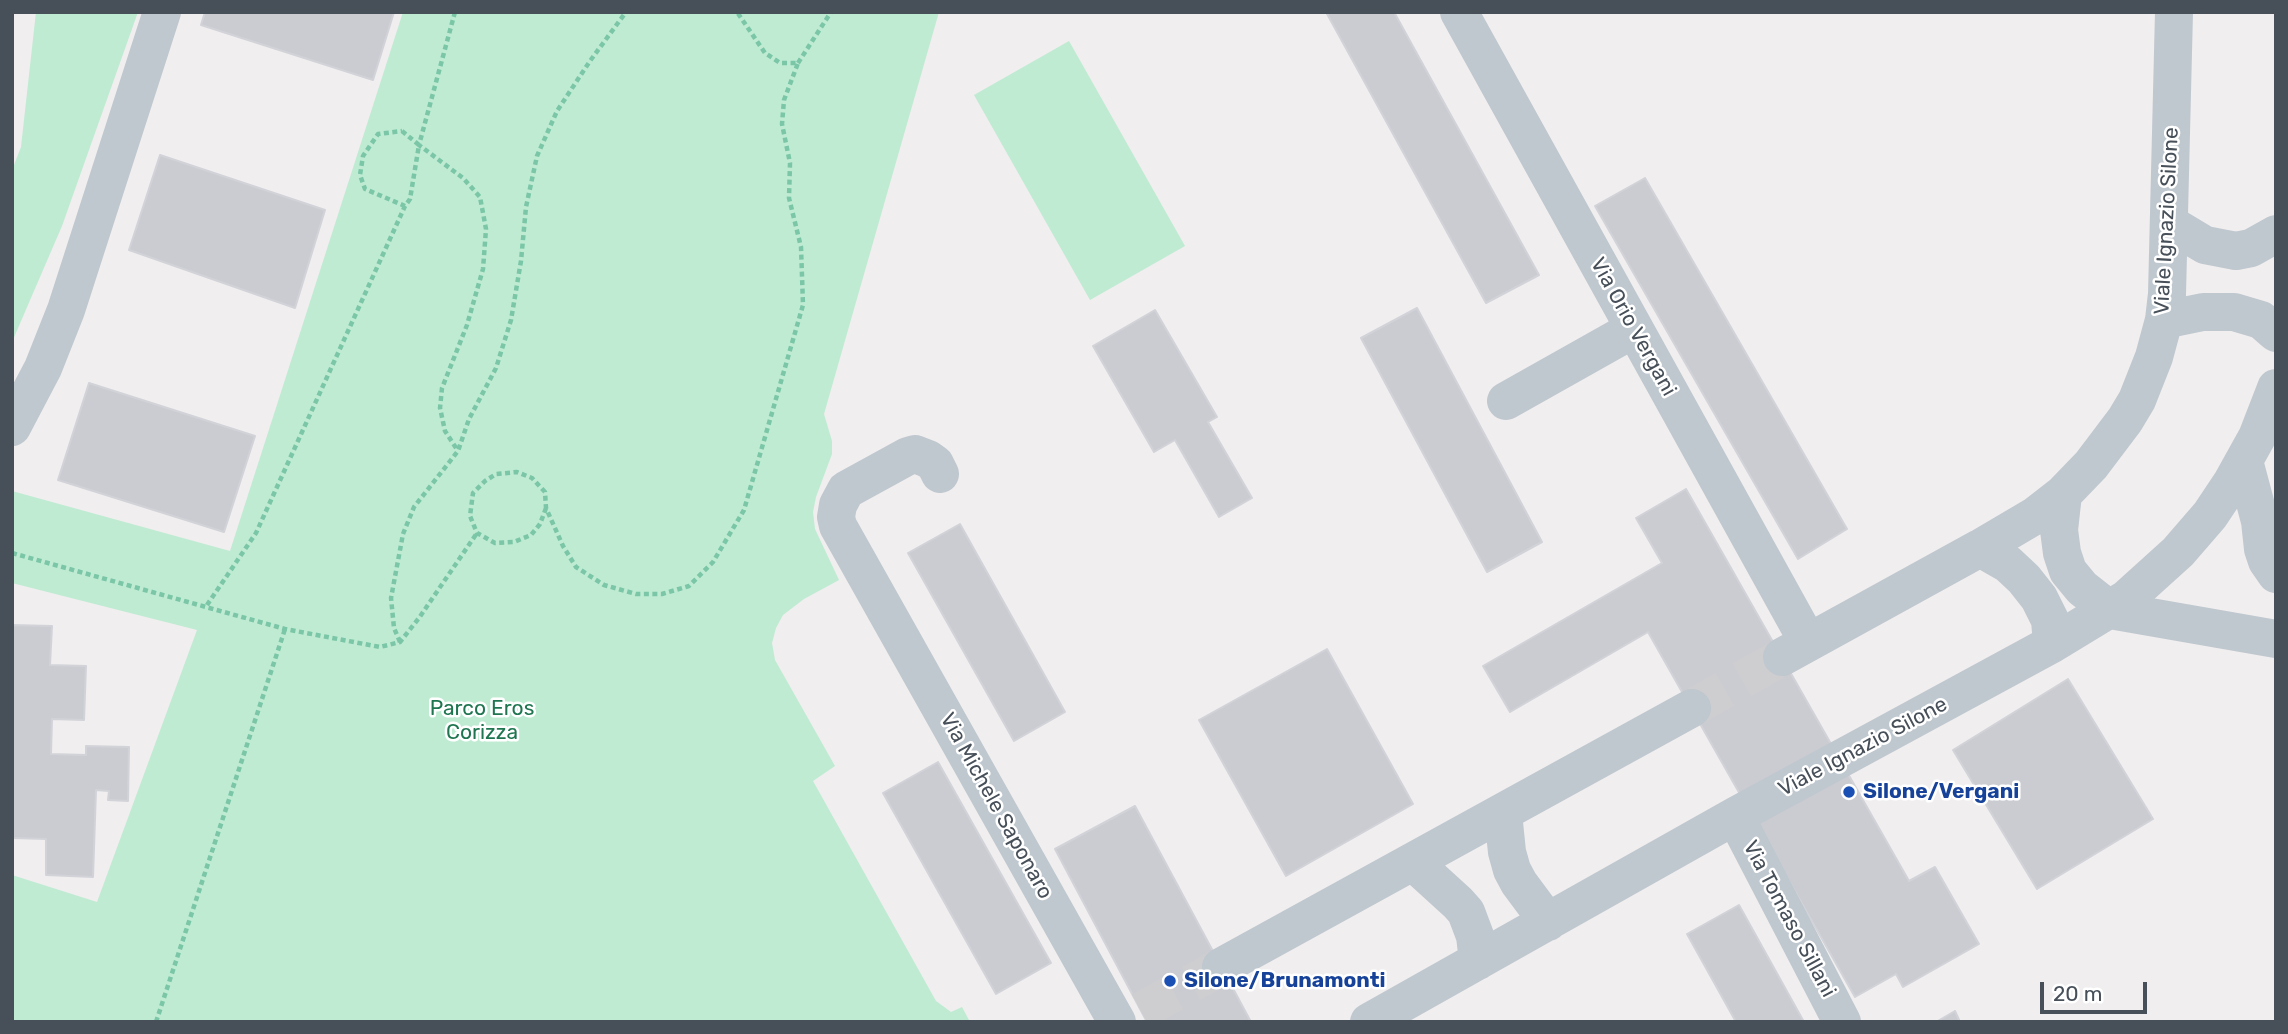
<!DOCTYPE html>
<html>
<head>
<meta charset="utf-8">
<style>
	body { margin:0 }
	#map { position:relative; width:2288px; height:1034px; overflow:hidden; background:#f0eeee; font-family:Rubik,sans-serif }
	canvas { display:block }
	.frame { position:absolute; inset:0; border:14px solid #474f59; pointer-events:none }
	.scale { position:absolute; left:2040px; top:982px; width:107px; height:32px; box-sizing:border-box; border:4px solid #474f59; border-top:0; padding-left:9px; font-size:21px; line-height:24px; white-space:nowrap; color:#474f59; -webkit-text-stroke:5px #fff; paint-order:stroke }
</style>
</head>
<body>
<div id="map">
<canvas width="2288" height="1034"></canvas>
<div class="frame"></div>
<div class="scale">20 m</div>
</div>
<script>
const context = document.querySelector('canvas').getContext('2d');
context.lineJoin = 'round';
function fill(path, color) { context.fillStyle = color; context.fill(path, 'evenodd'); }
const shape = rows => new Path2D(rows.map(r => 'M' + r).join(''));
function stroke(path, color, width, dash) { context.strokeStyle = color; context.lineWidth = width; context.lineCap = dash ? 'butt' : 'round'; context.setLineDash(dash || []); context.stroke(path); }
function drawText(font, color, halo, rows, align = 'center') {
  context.font = font + ' Rubik,sans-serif'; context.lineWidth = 5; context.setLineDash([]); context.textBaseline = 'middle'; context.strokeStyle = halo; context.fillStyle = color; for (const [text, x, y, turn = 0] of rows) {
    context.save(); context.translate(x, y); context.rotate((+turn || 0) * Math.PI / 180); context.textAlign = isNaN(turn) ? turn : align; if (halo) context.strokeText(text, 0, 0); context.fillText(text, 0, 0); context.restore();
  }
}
fill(shape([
	[36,12,138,12,62,226,12,342,12,170,21,147],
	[403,12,939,12,824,414,832,441,832,454,816,497,813,512,815,529,839,580,804,599,783,615,776,628,772,643,775,660,835,766,813,781,936,1001,951,1012,962,1007,970,1022,12,1022,12,875,97,902,197,630,12,583,12,491,230,551],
	[1069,41,1185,246,1090,300,974,95]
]), '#bfebd3');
const building = shape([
	[205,12,394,12,373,80,201,25,205,12],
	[1326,12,1394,12,1539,275,1486,303,1326,12],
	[160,155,325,210,295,308,129,250,160,155],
	[1645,178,1847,529,1798,559,1595,206,1645,178],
	[1417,308,1542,542,1487,572,1361,338,1417,308],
	[1155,310,1217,417,1208,422,1252,498,1219,517,1175,440,1154,452,1093,346,1155,310],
	[89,383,255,436,224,532,58,480,89,383],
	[1686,489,1909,881,1935,867,1979,944,1903,987,1896,974,1855,997,1648,632,1510,712,1483,666,1662,563,1636,518,1686,489],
	[960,524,1065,712,1014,741,908,553,960,524],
	[12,625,52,626,50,665,86,666,84,720,52,719,51,754,86,755,86,746,129,747,128,801,108,800,109,791,96,790,93,877,46,875,46,839,12,838,12,625],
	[1327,649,1413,804,1286,876,1199,720,1327,649],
	[2068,679,2153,819,2037,889,1953,750,2068,679],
	[938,762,1051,963,996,994,883,793,938,762],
	[1135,806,1251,1022,1147,1022,1055,849,1135,806],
	[1739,905,1804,1022,1736,1022,1687,934,1739,905],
	[1955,1011,1960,1022,1936,1022,1955,1011]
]);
fill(building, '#cbccd2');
stroke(building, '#d2d3d9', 2);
stroke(shape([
	[1692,708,1782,657],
	[1141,1011,1221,967]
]), '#ceced0', 38, [38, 19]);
stroke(shape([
	[455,12,419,145,463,178,480,197,486,229,483,269,467,325,442,388,440,408,445,431,458,451],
	[798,63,831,12],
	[402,131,419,145,410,199,405,206,365,189,360,175,363,156,378,134,402,131],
	[546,508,540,524,531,535,514,542,495,543,477,533,470,516,473,493,485,481,496,474,517,472,532,478,545,492,546,508,563,546,576,567,604,585,636,594,662,594,689,586,713,562,744,510,803,305,801,247,789,198,790,163,782,124,784,100,798,63,780,63,765,53,737,12],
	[12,553,285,629,380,647,400,642,419,618,477,533],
	[207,605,256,533,405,206],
	[400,642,394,628,391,598,403,534,414,507,458,451,469,419,496,368,511,320,521,261,526,207,537,156,557,111,590,61,626,12],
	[156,1022,285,629]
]), '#7ac6a6', 4.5, [5, 3.5]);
stroke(shape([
	[1459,12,1808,642],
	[2170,224,2205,245,2236,251,2251,248,2276,234],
	[2164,320,2203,312,2234,312,2261,320,2276,333],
	[1506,401,1634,329],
	[12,427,43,368,66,310,162,12],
	[2244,461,2260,521,2263,549,2267,561,2276,574],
	[940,474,935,464,928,459,915,454,908,456,846,490,838,505,836,517,838,526,1117,1022],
	[2063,494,2059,530,2062,553,2068,571,2082,588,2110,610,2276,639],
	[1980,548,2008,564,2024,579,2039,598,2050,620,2052,644],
	[1782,657,1980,548,2036,515,2063,494,2091,465,2125,420,2137,400,2154,357,2164,320,2167,294,2174,12],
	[1503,813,1507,852,1512,870,1519,883,1548,922],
	[1735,816,1842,1022],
	[1413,862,1458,903,1466,912,1475,936,1478,961],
	[1221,967,1692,708],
	[1369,1022,1735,816,2052,644,2126,599,2178,552,2210,515,2232,482,2257,437,2276,388]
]), '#bfc7cf', 38);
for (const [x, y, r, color] of [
	[1849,792,7,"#1a4fb4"],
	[1170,981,7,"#1a4fb4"]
]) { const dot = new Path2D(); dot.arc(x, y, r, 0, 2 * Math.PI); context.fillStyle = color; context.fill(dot); stroke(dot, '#fff', 2.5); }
drawText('21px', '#474f59', '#fff', [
	["Viale Ignazio Silone",2167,221,-87],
	["Via Orio Vergani",1633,327,61],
	["Viale Ignazio Silone",1863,747,-28],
	["Via Michele Saponaro",996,806,61],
	["Via Tomaso Sillani",1789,919,62]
]);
drawText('21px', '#1e7550', '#fff', [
	["Parco Eros",482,709],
	["Corizza",482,733]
]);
drawText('bold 21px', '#164399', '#fff', [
	["Silone/Vergani",1863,792],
	["Silone/Brunamonti",1184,981]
], 'left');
</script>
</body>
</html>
